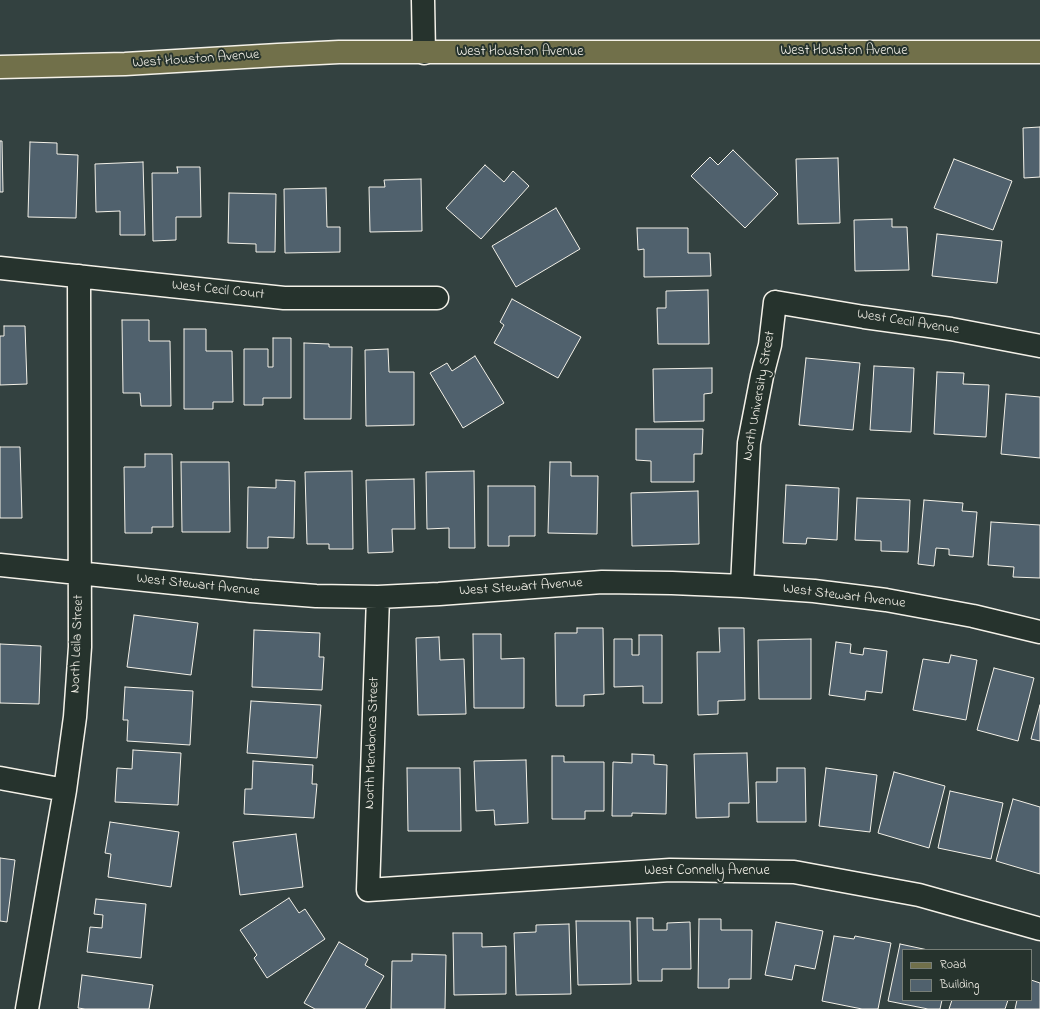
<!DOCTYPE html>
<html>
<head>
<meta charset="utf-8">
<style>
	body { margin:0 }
	#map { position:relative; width:1040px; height:1009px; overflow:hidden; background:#334140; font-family:"Indie Flower",sans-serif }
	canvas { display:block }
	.legend { position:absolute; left:902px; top:949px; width:130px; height:52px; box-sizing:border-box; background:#26332d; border:1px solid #787f78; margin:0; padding:5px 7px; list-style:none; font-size:12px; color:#f4f1e8 }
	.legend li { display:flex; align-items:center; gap:8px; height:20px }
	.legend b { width:20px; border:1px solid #787f78 }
</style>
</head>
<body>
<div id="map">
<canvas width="1040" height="1009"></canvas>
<ul class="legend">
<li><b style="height:5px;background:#71704a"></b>Road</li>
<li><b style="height:11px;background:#50616d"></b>Building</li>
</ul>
</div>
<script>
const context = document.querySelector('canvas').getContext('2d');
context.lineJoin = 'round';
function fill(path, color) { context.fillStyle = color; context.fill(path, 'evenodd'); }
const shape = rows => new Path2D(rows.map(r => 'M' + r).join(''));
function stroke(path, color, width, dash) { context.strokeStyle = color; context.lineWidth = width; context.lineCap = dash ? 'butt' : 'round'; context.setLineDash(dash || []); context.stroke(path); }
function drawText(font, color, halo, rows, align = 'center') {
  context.font = font + ' "Indie Flower",sans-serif'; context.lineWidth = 4; context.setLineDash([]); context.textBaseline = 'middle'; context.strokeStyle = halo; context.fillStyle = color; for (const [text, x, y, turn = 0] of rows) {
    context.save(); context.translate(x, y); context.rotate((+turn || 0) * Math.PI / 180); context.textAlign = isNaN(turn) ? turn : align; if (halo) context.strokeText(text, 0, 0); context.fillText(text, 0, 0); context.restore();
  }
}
const building = shape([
	[1040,127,1040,177,1024,178,1023,128,1040,127],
	[0,141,2,141,3,192,0,192,0,141],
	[30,142,57,143,57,154,78,155,76,218,28,217,30,142],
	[733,150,778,194,745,228,691,176,710,157,718,165,733,150],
	[838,158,840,223,798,224,796,159,838,158],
	[954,159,1012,181,993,230,934,208,954,159],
	[143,162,145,235,120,235,120,211,96,212,95,164,143,162],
	[485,165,504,182,513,171,529,186,481,239,446,208,485,165],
	[177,167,200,167,201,217,176,217,176,240,153,241,152,173,178,173,177,167],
	[421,179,422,231,370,232,369,187,385,187,384,180,421,179],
	[326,188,327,227,340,227,340,252,285,253,284,189,326,188],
	[229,193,276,194,275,252,256,252,256,244,228,243,229,193],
	[556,208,580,249,516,287,492,246,556,208],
	[892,219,892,227,907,227,909,270,855,271,854,220,892,219],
	[637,228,688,228,688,253,710,253,711,276,644,277,644,249,638,250,637,228],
	[937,234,1002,241,997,283,932,276,937,234],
	[708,290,709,344,658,344,657,308,666,308,666,291,708,290],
	[512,299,581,337,558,378,494,343,504,325,500,322,512,299],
	[122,320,149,320,149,341,170,341,171,406,141,406,140,393,123,393,122,320],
	[4,326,25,326,27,384,0,385,0,336,4,336,4,326],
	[184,329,206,329,206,351,232,351,233,402,213,402,213,409,184,409,184,329],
	[273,338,291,338,291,398,263,398,263,405,244,405,244,349,268,349,268,367,273,367,273,338],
	[304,343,329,344,329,347,352,347,351,419,304,419,304,343],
	[388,349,389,372,414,372,414,425,366,426,365,350,388,349],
	[475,356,504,403,463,428,430,373,447,363,452,371,475,356],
	[806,358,860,363,853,430,799,425,806,358],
	[874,366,914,368,911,432,870,430,874,366],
	[712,368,712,393,704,394,704,421,654,422,653,369,712,368],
	[937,372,964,373,963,384,989,385,986,437,934,434,937,372],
	[1006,394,1040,397,1040,458,1001,454,1006,394],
	[636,429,703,429,702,454,694,454,694,482,651,482,651,461,636,460,636,429],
	[0,447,20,447,22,518,0,518,0,447],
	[145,454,172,454,173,527,152,527,152,533,125,533,124,467,145,467,145,454],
	[181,462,229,462,230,532,182,532,181,462],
	[550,462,571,462,571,476,598,476,597,534,548,533,550,462],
	[352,471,353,549,329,549,329,544,307,544,305,472,352,471],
	[474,471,475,548,449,548,449,528,427,529,426,472,474,471],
	[414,479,415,529,392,529,393,552,368,553,366,480,414,479],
	[276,480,295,481,294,538,268,537,268,548,247,548,248,487,276,488,276,480],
	[786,485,839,488,837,540,807,538,806,544,783,543,786,485],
	[488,486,535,486,535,536,509,536,509,546,488,546,488,486],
	[698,491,699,544,632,546,631,493,698,491],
	[857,498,910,500,908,552,881,551,881,541,855,540,857,498],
	[924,500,963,503,962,511,977,512,973,557,949,555,949,549,936,548,934,566,918,564,924,500],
	[991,522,1040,525,1040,578,1013,577,1014,567,988,565,991,522],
	[134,615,198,623,191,675,127,667,134,615],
	[577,628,603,628,604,694,584,695,584,706,556,706,555,633,577,633,577,628],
	[719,628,744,628,745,700,718,701,718,714,698,715,697,652,720,652,719,628],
	[254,630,320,633,319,657,324,657,322,690,252,687,254,630],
	[473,634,501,634,501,659,524,658,524,708,474,708,473,634],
	[639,635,662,635,662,703,643,703,643,686,614,687,614,639,632,639,632,655,639,655,639,635],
	[439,637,440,660,464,659,466,714,418,715,416,638,439,637],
	[811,639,811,699,759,699,758,640,811,639],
	[836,642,851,644,850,653,863,655,864,648,887,651,882,693,866,691,865,700,829,695,836,642],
	[0,644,41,646,39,704,0,703,0,644],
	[951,655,977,660,966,720,913,710,923,659,949,663,951,655],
	[994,668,1034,678,1018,741,977,730,994,668],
	[125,687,193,691,190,745,127,741,128,720,123,720,125,687],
	[251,701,321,705,317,758,247,753,251,701],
	[1040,705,1040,741,1031,739,1040,705],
	[133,750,181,753,178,805,115,802,117,768,132,769,133,750],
	[747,753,749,803,729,803,729,817,696,818,694,754,747,753],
	[632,754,654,755,654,764,667,765,666,814,632,813,632,816,612,816,613,762,632,763,632,754],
	[552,756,564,756,564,762,604,762,604,811,585,811,585,819,552,819,552,756],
	[526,760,528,823,495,825,494,810,476,811,474,761,526,760],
	[253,761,313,765,312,784,317,784,314,818,244,814,245,789,252,789,253,761],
	[407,768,460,768,461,831,408,831,407,768],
	[777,768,805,768,806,822,757,822,756,782,777,782,777,768],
	[826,768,877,775,870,832,819,826,826,768],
	[894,772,945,786,929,848,878,833,894,772],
	[950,791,1003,803,991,859,938,848,950,791],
	[1013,799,1040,807,1040,874,996,861,1013,799],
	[110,822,179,832,171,887,108,877,111,854,105,853,110,822],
	[296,834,303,887,240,895,233,842,296,834],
	[0,858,15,860,7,922,0,921,0,858],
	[289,898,299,913,305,909,325,939,267,978,254,958,257,955,240,930,289,898],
	[96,899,146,904,141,958,87,952,90,927,102,928,103,915,94,914,96,899],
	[637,918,653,918,653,930,667,930,667,923,690,922,691,969,662,969,662,981,638,981,637,918],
	[699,919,721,919,721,930,752,930,751,979,729,979,729,988,698,988,699,919],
	[576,921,630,921,631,984,578,985,576,921],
	[776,922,823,931,815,969,795,965,792,980,765,975,776,922],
	[569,924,571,994,516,995,514,933,536,932,536,925,569,924],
	[453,933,482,933,482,947,506,946,506,994,454,995,453,933],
	[834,936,854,939,855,936,891,943,878,1009,862,1009,822,1001,834,936],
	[339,942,368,959,365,965,384,976,365,1009,315,1009,304,1003,339,942],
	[900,944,928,950,903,950,903,1000,942,1000,940,1009,928,1009,888,1001,900,944],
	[412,954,446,955,445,1009,391,1009,392,961,412,961,412,954],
	[82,975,153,985,149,1009,85,1009,78,1008,82,975],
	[1031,980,1040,983,1040,1009,1015,1009,1017,1000,1031,1000,1031,980],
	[952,1000,1008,1000,1005,1009,949,1009,952,1000]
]);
fill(building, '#50616d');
stroke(building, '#f4f1e8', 1);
const minor = shape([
	[423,0,424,53],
	[0,268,284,298,437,298],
	[0,565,251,591,316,596,378,597,439,594,602,582,672,583,742,586,814,591,886,600,973,616,1040,632],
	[742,586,749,443,762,376,770,345,775,302,864,317,951,329,1040,346],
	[378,597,368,890,670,870,794,872,919,895,1040,929],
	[0,778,65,790],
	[27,1009,65,790,75,717,80,647,79,276]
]);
const major = shape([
	[0,67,125,64,278,55,339,52,1040,52]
]);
stroke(minor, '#f4f1e8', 25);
stroke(major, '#f4f1e8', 25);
stroke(minor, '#26332d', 22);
stroke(major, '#71704a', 22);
drawText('14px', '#f4f1e8', '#26332d', [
	["West Houston Avenue",844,52],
	["West Houston Avenue",520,53],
	["West Houston Avenue",196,60,-4],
	["West Cecil Court",218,291,6],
	["West Cecil Avenue",908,323,9],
	["North University Street",760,396,-80],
	["West Stewart Avenue",198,586,6],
	["West Stewart Avenue",521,588,-4],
	["West Stewart Avenue",844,597,7],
	["North Leila Street",78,644,-88],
	["North Mendonca Street",373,743,-88],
	["West Connelly Avenue",707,872]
]);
</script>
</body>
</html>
